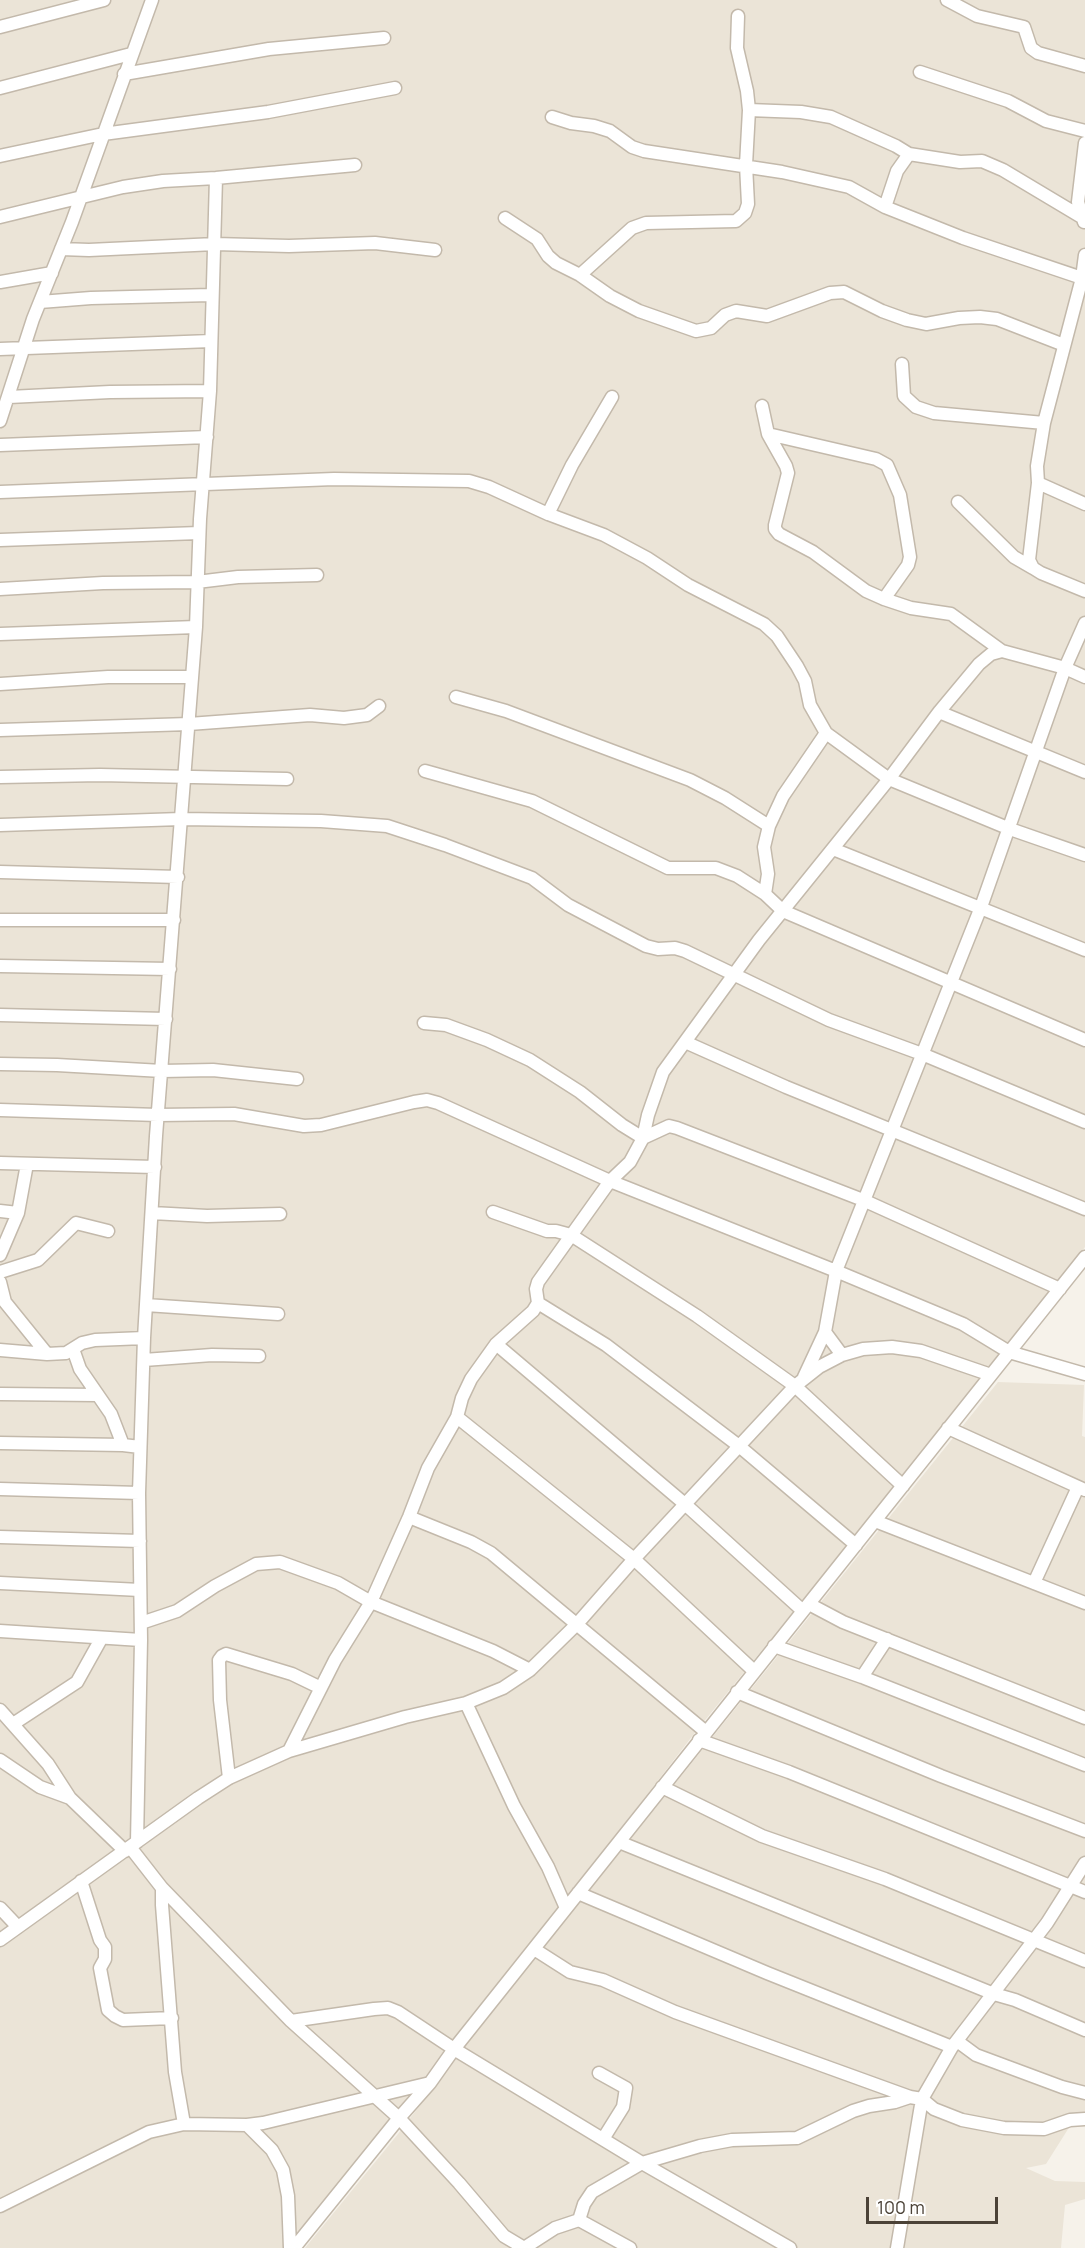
<!DOCTYPE html>
<html>
<head>
<meta charset="utf-8">
<style>
	body { margin:0 }
	#map { position:relative; width:1085px; height:2248px; overflow:hidden; background:#f6f2ea; font-family:Manrope,sans-serif }
	canvas { display:block }
	.scale { position:absolute; left:866px; top:2197px; width:132px; height:27px; box-sizing:border-box; border:3px solid #4b4237; border-top:0; padding-left:8px; font-size:18px; line-height:21px; white-space:nowrap; color:#4b4237; -webkit-text-stroke:4px #fff; paint-order:stroke }
</style>
</head>
<body>
<div id="map">
<canvas width="1085" height="2248"></canvas>
<div class="scale">100 m</div>
</div>
<script>
const context = document.querySelector('canvas').getContext('2d');
context.lineJoin = 'round';
function fill(path, color) { context.fillStyle = color; context.fill(path, 'evenodd'); }
const shape = rows => new Path2D(rows.map(r => 'M' + r).join(''));
function stroke(path, color, width, dash) { context.strokeStyle = color; context.lineWidth = width; context.lineCap = dash ? 'butt' : 'round'; context.setLineDash(dash || []); context.stroke(path); }
fill(shape([
	[0,0,1085,0,1085,1247,984,1377,697,1730,479,2012,388,2124,292,2248,0,2248],
	[998,1382,1084,1385,1082,1436,1085,1437,1085,2124,1070,2126,1046,2164,1026,2168,1055,2181,1085,2182,1085,2199,1065,2205,1061,2248,305,2248,398,2134,485,2020]
]), '#ebe4d7');
const minor = shape([
	[947,0,977,16,1024,27,1031,48,1038,53,1085,66],
	[0,27,104,0],
	[920,72,1008,101,1046,121,1085,131],
	[124,74,269,49,384,38],
	[0,88,131,54],
	[749,110,801,112,831,117,896,146,909,154,960,162,982,161,1003,170,1085,219],
	[552,117,571,123,594,126,610,131,632,147,644,151,782,172,849,187,885,207,963,238,1085,279],
	[0,156,103,134,268,112,395,88],
	[885,207,897,171,909,154],
	[0,217,123,187,163,181,216,178,355,165],
	[505,218,537,239,548,256,556,263,580,275,610,296,639,311,696,331,711,328,725,315,736,311,767,316,830,293,844,292,882,311,907,320,926,324,959,318,980,317,997,319,1064,345],
	[1084,222,1078,202,1085,143],
	[61,249,89,250,215,244,289,246,375,243,435,250],
	[1085,255,1082,278,1044,423,1037,466,1038,483,1029,560,1033,568,1041,573,1085,591],
	[580,275,632,228,646,223,736,221,745,213,748,204,746,165,749,110,747,91,737,48,738,16],
	[0,282,52,273],
	[40,302,91,298,211,295],
	[0,349,211,341],
	[902,364,904,396,916,407,934,413,1044,423],
	[9,397,110,392,210,391],
	[762,406,768,434,786,466,788,473,775,525,775,529,779,534,813,552,866,591,884,599,911,608,951,614,1002,651],
	[0,421,33,319,72,222,152,0],
	[768,434,876,459,887,465,900,495,910,557,908,565,884,599],
	[0,445,207,437],
	[1038,483,1085,504],
	[0,492,334,479,469,481,489,487,548,514,604,535,647,558,688,585,764,624,777,636,797,666,805,681,810,705,826,733,889,779,1010,829,1085,855],
	[958,502,1014,557,1033,568],
	[548,514,572,465,612,397],
	[0,540,199,533],
	[0,589,103,583,197,582,238,577,317,575],
	[0,634,196,627],
	[0,684,108,677,192,677],
	[456,697,506,711,690,780,725,798,769,826],
	[939,712,1085,772],
	[0,730,189,724,310,715,344,718,367,715,379,706],
	[425,771,532,801,668,868,716,868,737,876,765,894,783,911,1085,1040],
	[0,777,100,775,287,779],
	[0,825,181,819,321,821,387,826,445,845,532,878,568,905,646,946,658,949,675,948,685,951,829,1020,922,1054,1085,1122],
	[833,849,1085,950],
	[0,872,178,877],
	[765,894,768,874,764,847,769,826,783,796,826,733],
	[0,920,174,920],
	[0,966,170,969],
	[0,1015,166,1019],
	[424,1023,446,1025,487,1040,530,1060,580,1092,622,1125,643,1138,669,1126,677,1128,863,1200,1060,1289],
	[685,1042,786,1087,1085,1209],
	[0,1064,57,1065,162,1071,213,1070,297,1079],
	[0,1110,158,1115,234,1114,304,1126,321,1125,414,1102,427,1100,438,1103,610,1181,836,1271,963,1324,1009,1352,1085,1374],
	[0,1163,155,1167],
	[0,1211,18,1213],
	[493,1212,547,1231,556,1231,571,1235,697,1316,795,1386,903,1486],
	[152,1213,207,1216,280,1214],
	[0,1255,18,1213,27,1164],
	[0,1272,38,1260,76,1223,108,1231],
	[0,1282,5,1302,47,1354],
	[538,1303,606,1345,739,1446,856,1545],
	[146,1305,278,1314],
	[825,1332,842,1355],
	[496,1344,686,1505,803,1611],
	[73,1349,80,1369,111,1414,123,1445],
	[0,1350,47,1354,66,1353,82,1343,95,1340,144,1338],
	[144,1360,212,1355,259,1356],
	[804,1377,825,1332,836,1271,981,907,1065,668,1085,623],
	[0,1394,97,1395],
	[457,1417,634,1559,754,1671],
	[948,1428,1085,1490],
	[0,1443,123,1445,140,1447],
	[0,1489,139,1493],
	[409,1517,471,1542,491,1553,706,1732],
	[875,1521,1085,1603],
	[0,1537,140,1541],
	[0,1583,140,1590],
	[1034,1583,1078,1487],
	[809,1604,843,1622,1085,1718],
	[141,1623,177,1611,215,1586,256,1564,280,1562,338,1583,371,1602,493,1651,530,1670],
	[0,1631,141,1640],
	[774,1646,862,1677,1085,1765],
	[862,1677,887,1639],
	[737,1692,941,1776,1085,1831],
	[466,1703,514,1806,548,1867,566,1908],
	[0,1710,48,1764,70,1798,125,1851],
	[13,1724,77,1682,101,1639],
	[699,1740,789,1772,1085,1892],
	[289,1751,335,1660,371,1602,409,1517,428,1468,457,1417,462,1398,471,1379,496,1344,533,1311,538,1303,536,1289,538,1282,610,1181,630,1162,643,1138,648,1115,663,1072,759,940,889,779,939,712,979,664,991,654,1002,651,1065,668,1085,677],
	[0,1760,40,1787,70,1798],
	[229,1778,220,1700,219,1660,222,1656,226,1654,292,1674,321,1688],
	[662,1787,762,1836,885,1879,1085,1961],
	[137,1842,141,1640,139,1493,144,1338,156,1136,196,627,200,519,210,391,216,178],
	[619,1842,994,1994,1015,2000,1085,2030],
	[130,1847,162,1888,291,2021,399,2118,459,2183,504,2236,524,2248],
	[81,1881,100,1940,105,1947,105,1959,100,1968,108,2010,115,2016,123,2020,172,2018],
	[162,1888,162,1905,175,2072,184,2124],
	[578,1893,767,1973,952,2047],
	[0,1908,18,1927],
	[0,1940,198,1798,229,1778,289,1751,405,1717,466,1703,503,1688,530,1670,577,1624,634,1559,795,1386,819,1367,842,1355,863,1349,892,1347,921,1351,991,1375],
	[534,1949,570,1972,603,1980,675,2012,910,2097,922,2099,934,2109,962,2120,1004,2128,1044,2129,1070,2120,1085,2119],
	[291,2021,374,2009,388,2008,398,2012,454,2049,642,2163,790,2248],
	[957,2041,976,2055,1062,2087,1085,2093],
	[599,2073,626,2088,623,2107,603,2139],
	[247,2125,272,2150,283,2170,288,2196,290,2248],
	[0,2206,149,2132,184,2124,247,2125,263,2123,430,2083],
	[579,2220,584,2204,592,2192,642,2163,700,2146,732,2140,797,2138,853,2111,869,2106,895,2102,910,2097],
	[294,2248,399,2118,430,2083,454,2049,1085,1257],
	[524,2248,555,2228,579,2220,630,2248],
	[897,2248,922,2099,952,2047,1047,1923,1085,1863]
]);
stroke(minor, '#c3b9ab', 15);
stroke(minor, '#fff', 12);
</script>
</body>
</html>
